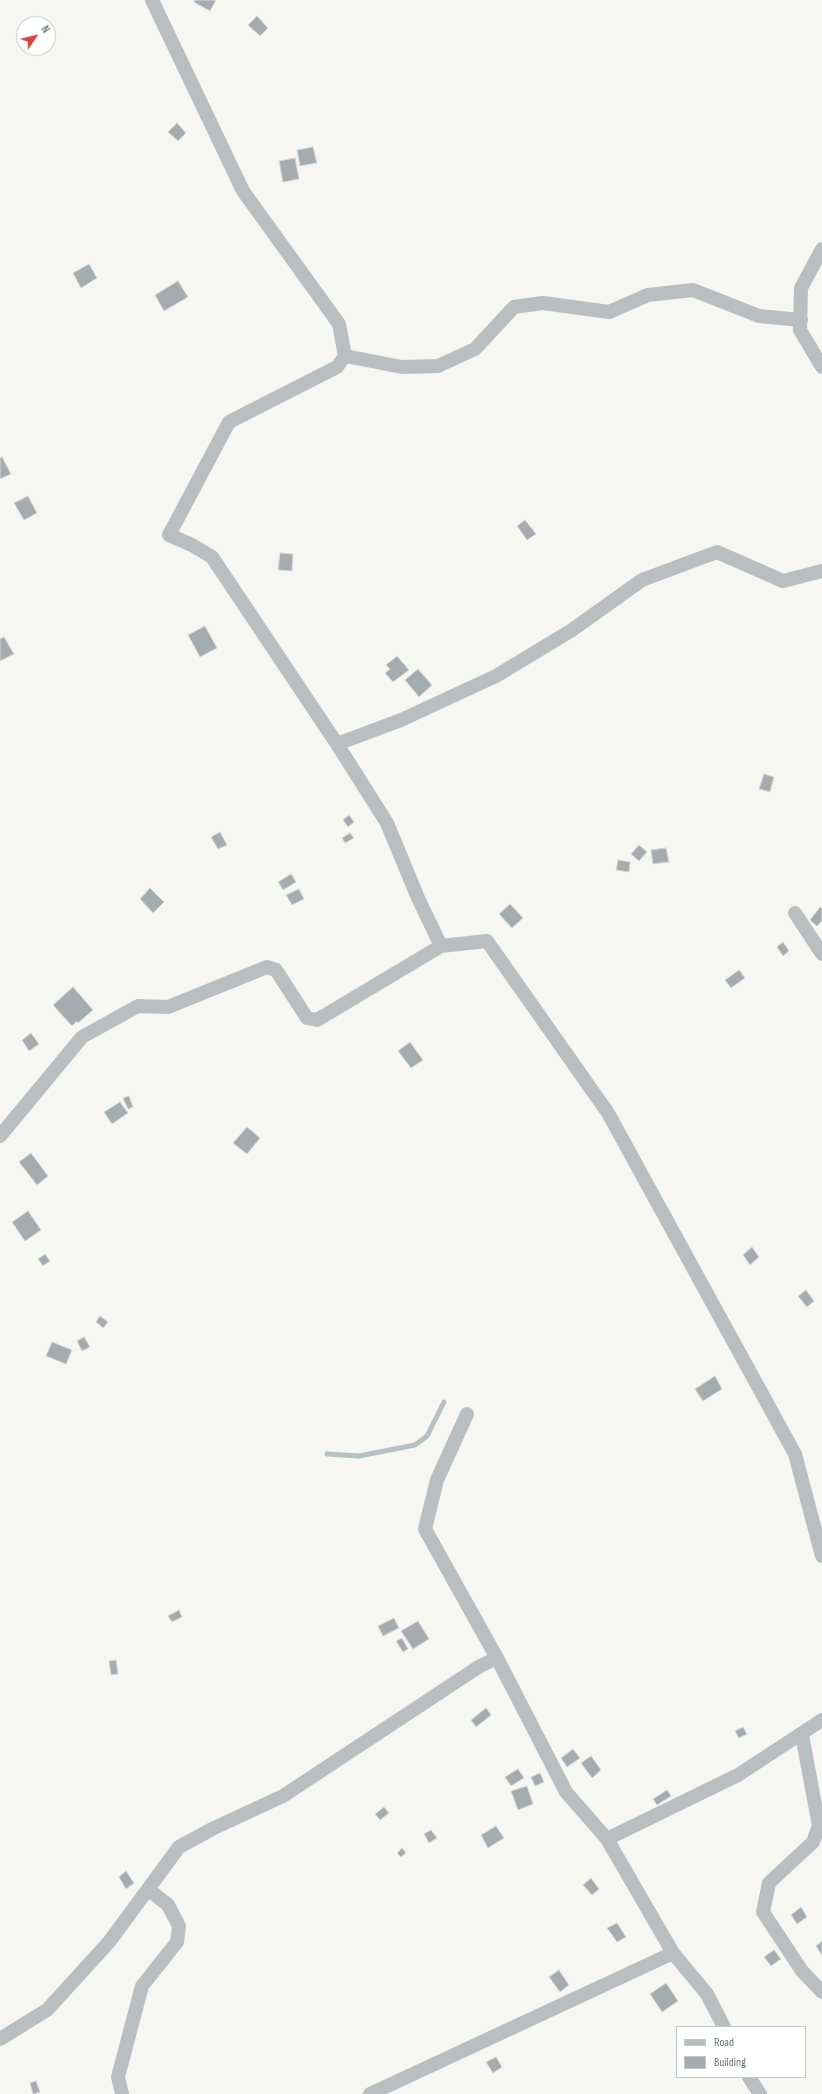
<!DOCTYPE html>
<html>
<head>
<meta charset="utf-8">
<style>
	body { margin:0 }
	#map { position:relative; width:822px; height:2094px; overflow:hidden; background:#f6f6f3; font-family:"Sofia Sans Condensed",sans-serif }
	canvas { display:block }
	.legend { position:absolute; left:676px; top:2026px; width:130px; height:52px; box-sizing:border-box; background:#fff; border:1px solid #c1c8ca; margin:0; padding:5px 7px; list-style:none; font-size:12px; color:#65757a }
	.legend li { display:flex; align-items:center; gap:8px; height:20px }
	.legend b { width:20px; border:1px solid #c1c8ca }
	.north { position:absolute; left:16px; top:16px; width:40px; height:40px; box-sizing:border-box; background:#fff; border:1px solid #c1c8ca; border-radius:50%; rotate:55deg; font-size:11px; font-weight:700; line-height:16px; text-align:center; color:#65757a }
	.north::after { content:''; display:block; margin:auto; width:14px; height:18px; background:#cd473d; clip-path:polygon(50% 0,100% 100%,50% 72%,0 100%) }
</style>
</head>
<body>
<div id="map">
<canvas width="822" height="2094"></canvas>
<ul class="legend">
<li><b style="height:5px;background:#b9bfc1"></b>Road</li>
<li><b style="height:11px;background:#a4acaf"></b>Building</li>
</ul>
<div class="north">N</div>
</div>
<script>
const context = document.querySelector('canvas').getContext('2d');
context.lineJoin = 'round';
const shape = rows => new Path2D(rows.map(r => 'M' + r).join(''));
function stroke(path, color, width, dash) { context.strokeStyle = color; context.lineWidth = width; context.lineCap = dash ? 'butt' : 'round'; context.setLineDash(dash || []); context.stroke(path); }
function fill(path, color) { context.fillStyle = color; context.fill(path, 'evenodd'); }
stroke(shape([
	[327,1454,359,1456,415,1445,427,1436,444,1402]
]), '#b5c1c3', 5);
const building = shape([
	[195,0,216,0,210,11,194,2,195,0],
	[257,16,268,28,260,36,248,25,257,16],
	[177,123,186,133,178,141,168,132,177,123],
	[313,147,317,163,300,166,297,150,313,147],
	[295,158,299,179,283,182,279,161,295,158],
	[89,264,97,278,81,288,73,273,89,264],
	[178,281,188,297,164,311,155,295,178,281],
	[2,457,11,474,0,479,0,458,2,457],
	[28,496,37,513,24,520,14,503,28,496],
	[525,520,536,534,527,540,517,526,525,520],
	[280,553,293,554,292,571,278,570,280,553],
	[205,626,217,648,200,657,188,635,205,626],
	[4,637,14,654,0,661,0,639,4,637],
	[397,656,409,670,393,682,385,673,390,669,386,665,397,656],
	[418,669,432,685,419,697,405,680,418,669],
	[764,774,774,777,770,792,759,789,764,774],
	[349,815,354,822,348,827,343,820,349,815],
	[220,832,227,845,218,849,211,837,220,832],
	[350,833,354,838,345,843,342,838,350,833],
	[639,845,647,852,639,861,631,854,639,845],
	[666,848,669,862,653,864,651,850,666,848],
	[618,860,630,862,629,872,616,870,618,860],
	[291,874,296,882,283,890,278,882,291,874],
	[150,888,164,902,153,913,140,899,150,888],
	[299,889,304,899,292,905,286,895,299,889],
	[510,904,523,918,512,928,499,914,510,904],
	[820,907,822,909,822,921,817,926,810,920,820,907],
	[783,942,789,951,783,956,777,947,783,942],
	[739,970,745,978,731,988,725,980,739,970],
	[73,987,93,1010,78,1023,77,1021,72,1026,53,1005,73,987],
	[31,1033,39,1044,29,1051,22,1040,31,1033],
	[410,1042,423,1060,411,1068,398,1051,410,1042],
	[129,1096,133,1107,128,1109,123,1098,129,1096],
	[120,1102,128,1113,112,1124,104,1112,120,1102],
	[247,1127,260,1138,247,1154,233,1143,247,1127],
	[31,1153,48,1176,37,1185,19,1162,31,1153],
	[28,1211,41,1230,25,1241,12,1222,28,1211],
	[752,1247,759,1257,750,1265,743,1255,752,1247],
	[45,1254,50,1261,43,1266,38,1259,45,1254],
	[806,1290,814,1301,807,1307,798,1296,806,1290],
	[100,1316,108,1322,103,1328,96,1322,100,1316],
	[84,1337,90,1347,82,1351,77,1341,84,1337],
	[52,1342,72,1350,66,1364,46,1356,52,1342],
	[715,1376,722,1389,703,1401,695,1389,715,1376],
	[179,1610,182,1617,172,1622,168,1616,179,1610],
	[394,1618,399,1628,383,1636,378,1626,394,1618],
	[418,1621,429,1639,413,1649,401,1631,418,1621],
	[402,1638,408,1649,403,1652,396,1641,402,1638],
	[116,1660,118,1674,111,1675,109,1661,116,1660],
	[486,1708,491,1715,476,1727,471,1720,486,1708],
	[743,1727,747,1734,739,1738,735,1731,743,1727],
	[573,1749,580,1758,567,1767,561,1758,573,1749],
	[591,1756,601,1770,592,1778,581,1763,591,1756],
	[518,1769,524,1778,511,1786,505,1777,518,1769],
	[540,1773,544,1782,535,1786,531,1777,540,1773],
	[527,1786,533,1804,518,1810,511,1791,527,1786],
	[667,1790,671,1796,657,1805,653,1799,667,1790],
	[384,1807,389,1813,380,1820,375,1814,384,1807],
	[496,1826,504,1838,488,1848,481,1835,496,1826],
	[431,1830,437,1838,429,1843,424,1834,431,1830],
	[402,1848,406,1853,401,1857,397,1853,402,1848],
	[126,1871,134,1883,126,1889,119,1877,126,1871],
	[591,1878,599,1889,592,1895,583,1885,591,1878],
	[801,1907,807,1917,797,1924,791,1915,801,1907],
	[617,1923,626,1937,617,1942,607,1928,617,1923],
	[822,1941,822,1955,816,1946,822,1941],
	[774,1950,781,1959,771,1966,764,1957,774,1950],
	[559,1970,569,1985,560,1992,549,1977,559,1970],
	[666,1983,678,2001,662,2012,650,1994,666,1983],
	[496,2057,502,2067,493,2073,486,2062,496,2057],
	[36,2081,40,2092,33,2094,30,2083,36,2081]
]);
fill(building, '#a4acaf');
stroke(building, '#d8d7d6', 1);
stroke(shape([
	[152,0,243,191,339,324,345,356,337,367,229,422,169,535,192,545,212,557,337,744,387,823,418,898,441,946],
	[822,249,801,288,800,330,822,367],
	[345,356,402,367,438,366,475,349,514,307,543,303,609,312,648,295,693,290,759,316,801,320],
	[337,744,401,720,496,676,572,630,642,580,717,552,783,581,822,571],
	[795,913,822,954],
	[0,1136,82,1037,138,1006,168,1007,267,967,276,970,307,1018,317,1020,441,946,487,941,608,1113,795,1454,822,1556],
	[467,1414,437,1480,425,1529,497,1658,566,1792,607,1839,673,1953,707,1994,724,2027],
	[802,1735,819,1826,813,1842,769,1883,763,1912,802,1971,822,1992],
	[607,1839,738,1775,822,1720],
	[0,2039,47,2010,109,1942,179,1847,214,1828,283,1796,480,1666,497,1658],
	[749,2077,760,2094],
	[122,2094,118,2077,142,1986,177,1942,179,1926,168,1905,148,1889],
	[370,2094,673,1953]
]), '#b9bfc1', 14);
</script>
</body>
</html>
